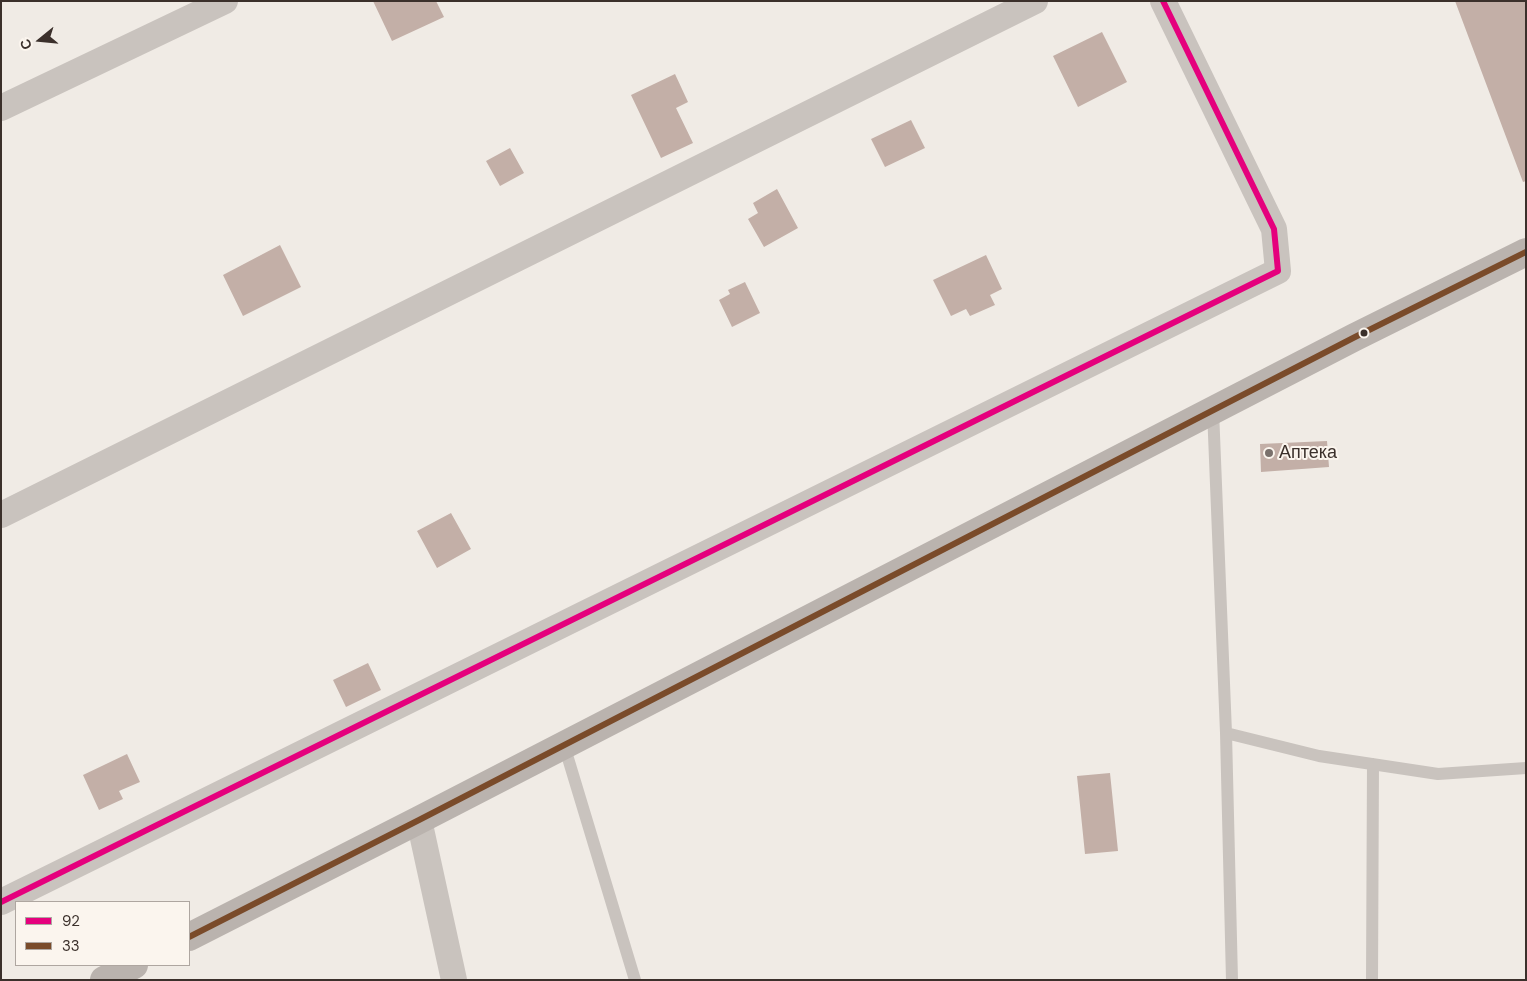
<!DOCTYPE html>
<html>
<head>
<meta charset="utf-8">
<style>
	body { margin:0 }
	#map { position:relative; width:1527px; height:981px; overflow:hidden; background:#f0ebe5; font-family:"DM Sans",sans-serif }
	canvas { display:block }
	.frame { position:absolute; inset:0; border:2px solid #3b302b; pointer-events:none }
	.legend { position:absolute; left:15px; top:901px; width:175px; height:65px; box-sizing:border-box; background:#fbf5ee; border:1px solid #aea6a0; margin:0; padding:6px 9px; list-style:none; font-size:15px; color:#3b302b }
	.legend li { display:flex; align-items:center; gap:10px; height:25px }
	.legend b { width:25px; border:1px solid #aea6a0 }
	.north { position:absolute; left:15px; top:15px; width:50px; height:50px; -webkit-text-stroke:4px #fbf5ee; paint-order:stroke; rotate:253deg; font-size:14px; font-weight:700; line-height:20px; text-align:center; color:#3b302b }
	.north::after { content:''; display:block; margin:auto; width:18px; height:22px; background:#3b302b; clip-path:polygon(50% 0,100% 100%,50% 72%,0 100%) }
</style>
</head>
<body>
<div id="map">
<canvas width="1527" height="981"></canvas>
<div class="frame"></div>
<ul class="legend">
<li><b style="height:6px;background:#e5007d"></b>92</li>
<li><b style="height:6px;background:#7a4b2a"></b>33</li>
</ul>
<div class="north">С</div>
</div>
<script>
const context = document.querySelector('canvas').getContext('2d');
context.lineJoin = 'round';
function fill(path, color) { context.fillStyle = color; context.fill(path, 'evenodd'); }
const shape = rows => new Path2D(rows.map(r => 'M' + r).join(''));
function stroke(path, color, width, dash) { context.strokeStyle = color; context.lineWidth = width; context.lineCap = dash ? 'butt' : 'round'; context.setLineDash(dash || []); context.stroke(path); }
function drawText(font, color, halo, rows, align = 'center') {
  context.font = font + ' "DM Sans",sans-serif'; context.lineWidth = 4; context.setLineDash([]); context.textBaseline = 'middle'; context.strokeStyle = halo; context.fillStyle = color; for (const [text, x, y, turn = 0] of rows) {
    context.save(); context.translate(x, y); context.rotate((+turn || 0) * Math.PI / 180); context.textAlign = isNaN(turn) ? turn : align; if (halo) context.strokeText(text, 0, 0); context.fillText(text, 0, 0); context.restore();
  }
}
fill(shape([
	[373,1,436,1,444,17,392,41],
	[1455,1,1526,1,1526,181,1523,182],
	[1102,32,1127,82,1078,107,1053,56],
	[675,74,688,102,676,108,693,143,661,158,631,95],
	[911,120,925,148,885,167,871,139],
	[510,148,524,173,500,186,486,161],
	[777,189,798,228,764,247,748,219,758,213,753,203],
	[280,245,301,287,243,316,223,275],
	[986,255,1002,289,990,295,995,305,970,316,966,309,951,316,933,280],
	[745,282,760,313,732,327,719,300,730,294,728,290],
	[1327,441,1329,467,1261,472,1260,444],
	[451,513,471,549,437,568,417,531],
	[368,663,381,690,346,707,333,680],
	[127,754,140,782,119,791,123,799,99,810,83,775],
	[1110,773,1118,851,1085,854,1077,776]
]), '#c3afa7');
stroke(shape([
	[1213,410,1226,733,1232,980],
	[1226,733,1319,756,1438,774,1526,768],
	[564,745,635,980],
	[1372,980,1373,764]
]), '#c9c3be', 12);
stroke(shape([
	[1,108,225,1],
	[1,515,1035,1],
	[419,820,454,980],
	[1,902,1278,271,1274,229,1163,1]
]), '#c9c3be', 26);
stroke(shape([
	[189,937,419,820,1355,337,1526,252],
	[104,980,134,965]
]), '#bab3ae', 28);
stroke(shape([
	[1,902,1278,271,1274,229,1163,1]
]), '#e5007d', 6);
stroke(shape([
	[189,937,419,820,1355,337,1526,252]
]), '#7a4b2a', 6);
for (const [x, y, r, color] of [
	[1364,333,4.5,"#3b302b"],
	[1269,453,5,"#7a716c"]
]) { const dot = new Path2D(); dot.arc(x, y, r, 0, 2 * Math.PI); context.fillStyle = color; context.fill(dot); stroke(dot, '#fbf5ee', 2); }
drawText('18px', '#3b302b', '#fbf5ee', [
	["Аптека",1279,453]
], 'left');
</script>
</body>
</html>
